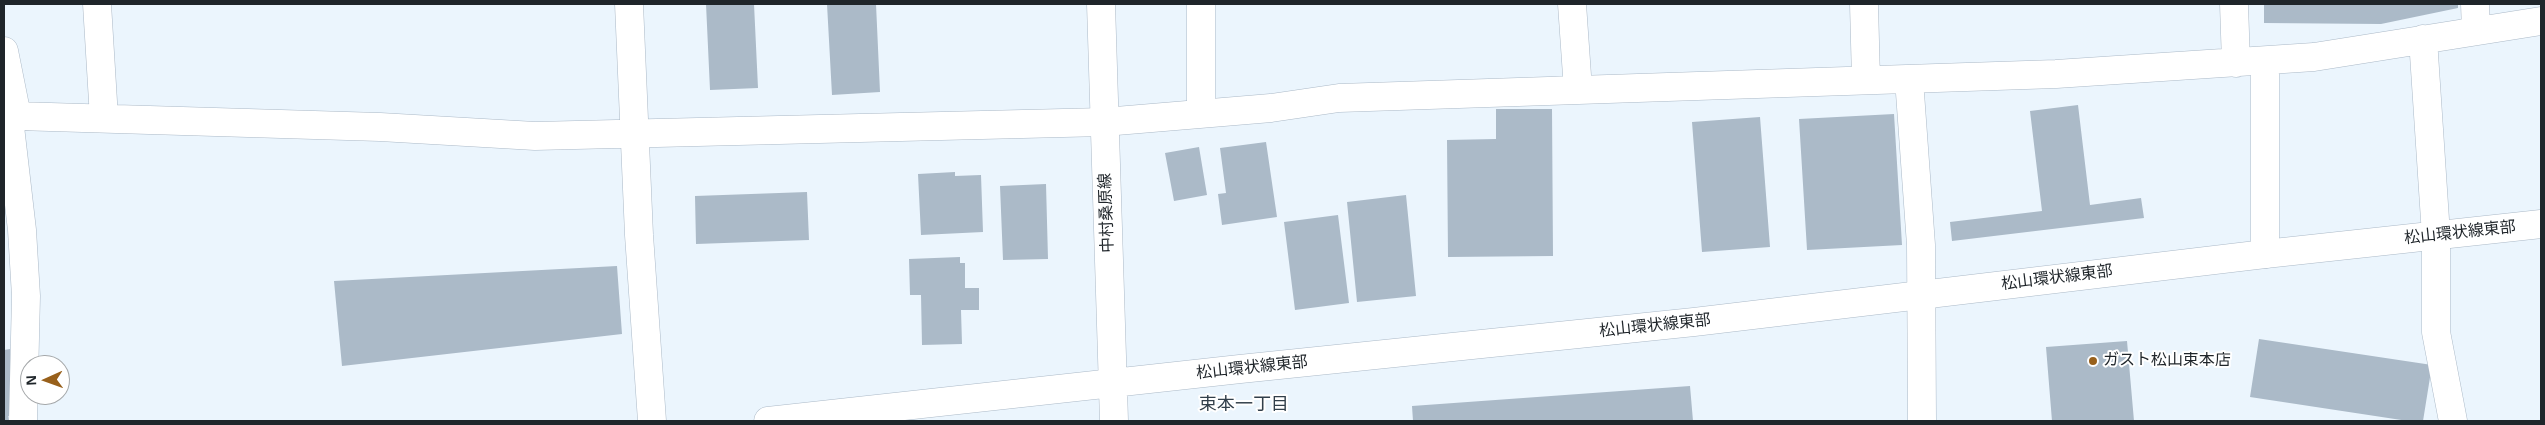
<!DOCTYPE html>
<html>
<head>
<meta charset="utf-8">
<style>
	body { margin:0 }
	#map { position:relative; width:2545px; height:425px; overflow:hidden; background:#ebf5fd; font-family:Arial,sans-serif }
	canvas { display:block }
	.frame { position:absolute; inset:0; border:5px solid #1f252a; pointer-events:none }
	.north { position:absolute; left:20px; top:355px; width:50px; height:50px; box-sizing:border-box; background:#fff; border:1px solid #a5a8aa; border-radius:50%; rotate:268deg; font-size:14px; font-weight:700; line-height:20px; text-align:center; color:#1f252a }
	.north::after { content:''; display:block; margin:auto; width:18px; height:22px; background:#98601b; clip-path:polygon(50% 0,100% 100%,50% 72%,0 100%) }
</style>
</head>
<body>
<div id="map">
<canvas width="2545" height="425"></canvas>
<div class="frame"></div>
<div class="north">N</div>
</div>
<script>
const context = document.querySelector('canvas').getContext('2d');
context.lineJoin = 'round';
function fill(path, color) { context.fillStyle = color; context.fill(path, 'evenodd'); }
const shape = rows => new Path2D(rows.map(r => 'M' + r).join(''));
function stroke(path, color, width, dash) { context.strokeStyle = color; context.lineWidth = width; context.lineCap = dash ? 'butt' : 'round'; context.setLineDash(dash || []); context.stroke(path); }
function drawText(font, color, halo, rows, align = 'center') {
  context.font = font + ' Arial,"Noto Sans JP",sans-serif'; context.lineWidth = 4; context.setLineDash([]); context.textBaseline = 'middle'; context.strokeStyle = halo; context.fillStyle = color; for (const [text, x, y, turn = 0] of rows) {
    context.save(); context.translate(x, y); context.rotate((+turn || 0) * Math.PI / 180); context.textAlign = isNaN(turn) ? turn : align; if (halo) context.strokeText(text, 0, 0); context.fillText(text, 0, 0); context.restore();
  }
}
fill(shape([
	[706,4,754,4,758,88,710,90],
	[827,4,876,4,880,92,832,95],
	[2264,4,2458,4,2458,8,2381,24,2264,23],
	[2078,105,2090,205,2141,198,2144,218,1952,241,1950,222,2042,211,2030,111],
	[1496,109,1552,109,1553,256,1448,257,1447,140,1496,139],
	[1894,114,1902,245,1807,250,1799,119],
	[1760,117,1770,247,1702,252,1692,122],
	[1266,142,1277,217,1222,225,1218,194,1226,193,1220,148],
	[1199,147,1207,195,1174,201,1165,153],
	[955,172,955,176,981,175,983,232,921,235,918,174],
	[1046,184,1048,259,1003,260,1000,186],
	[807,192,809,240,696,244,695,196],
	[1406,195,1416,296,1357,302,1347,202],
	[1338,215,1349,303,1295,310,1284,222],
	[960,257,960,263,965,263,965,288,979,288,979,310,961,310,962,344,922,345,921,295,910,295,909,259],
	[617,266,622,334,342,366,334,281],
	[2259,339,2432,365,2423,421,2408,421,2250,397],
	[2127,341,2134,421,2052,421,2046,347],
	[10,349,11,416,8,416,9,421,4,421,4,350],
	[1690,386,1693,421,1413,421,1412,406]
]), '#abbac8');
const minor = shape([
	[97,4,104,118],
	[629,4,639,235,652,421],
	[1572,4,1578,90],
	[1864,4,1866,80],
	[2234,4,2236,63],
	[2475,4,2476,31],
	[2423,39,2436,235,2436,332,2453,421],
	[4,51,17,116],
	[1909,79,1921,245,1922,421],
	[1201,112,1201,4],
	[4,118,17,116,380,127,535,136,1104,122,1271,108,1339,98,2056,74,2314,57,2541,21],
	[9,118,22,230,26,296,23,421],
	[2265,254,2265,61]
]);
const tertiary = shape([
	[1101,4,1114,421],
	[768,421,1240,369,1694,322,2265,254,2541,224]
]);
stroke(minor, '#abb9c7', 29);
stroke(tertiary, '#abb9c7', 29);
stroke(minor, '#fff', 28);
stroke(tertiary, '#fff', 28);
for (const [x, y, r, color] of [
	[2093,361,5,"#98601b"]
]) { const dot = new Path2D(); dot.arc(x, y, r, 0, 2 * Math.PI); context.fillStyle = color; context.fill(dot); stroke(dot, '#fff', 2); }
drawText('16px', '#1f252a', '#fff', [
	["中村桑原線",1107,213,-92],
	["松山環状線東部",2460,233,-6],
	["松山環状線東部",2057,278,-7],
	["松山環状線東部",1655,326,-6],
	["松山環状線東部",1252,368,-6]
]);
drawText('16px', '#1f252a', '#fff', [
	["ガスト松山束本店",2103,361]
], 'left');
drawText('18px', '#323f4a', '#fff', [
	["束本一丁目",1244,405]
]);
</script>
</body>
</html>
